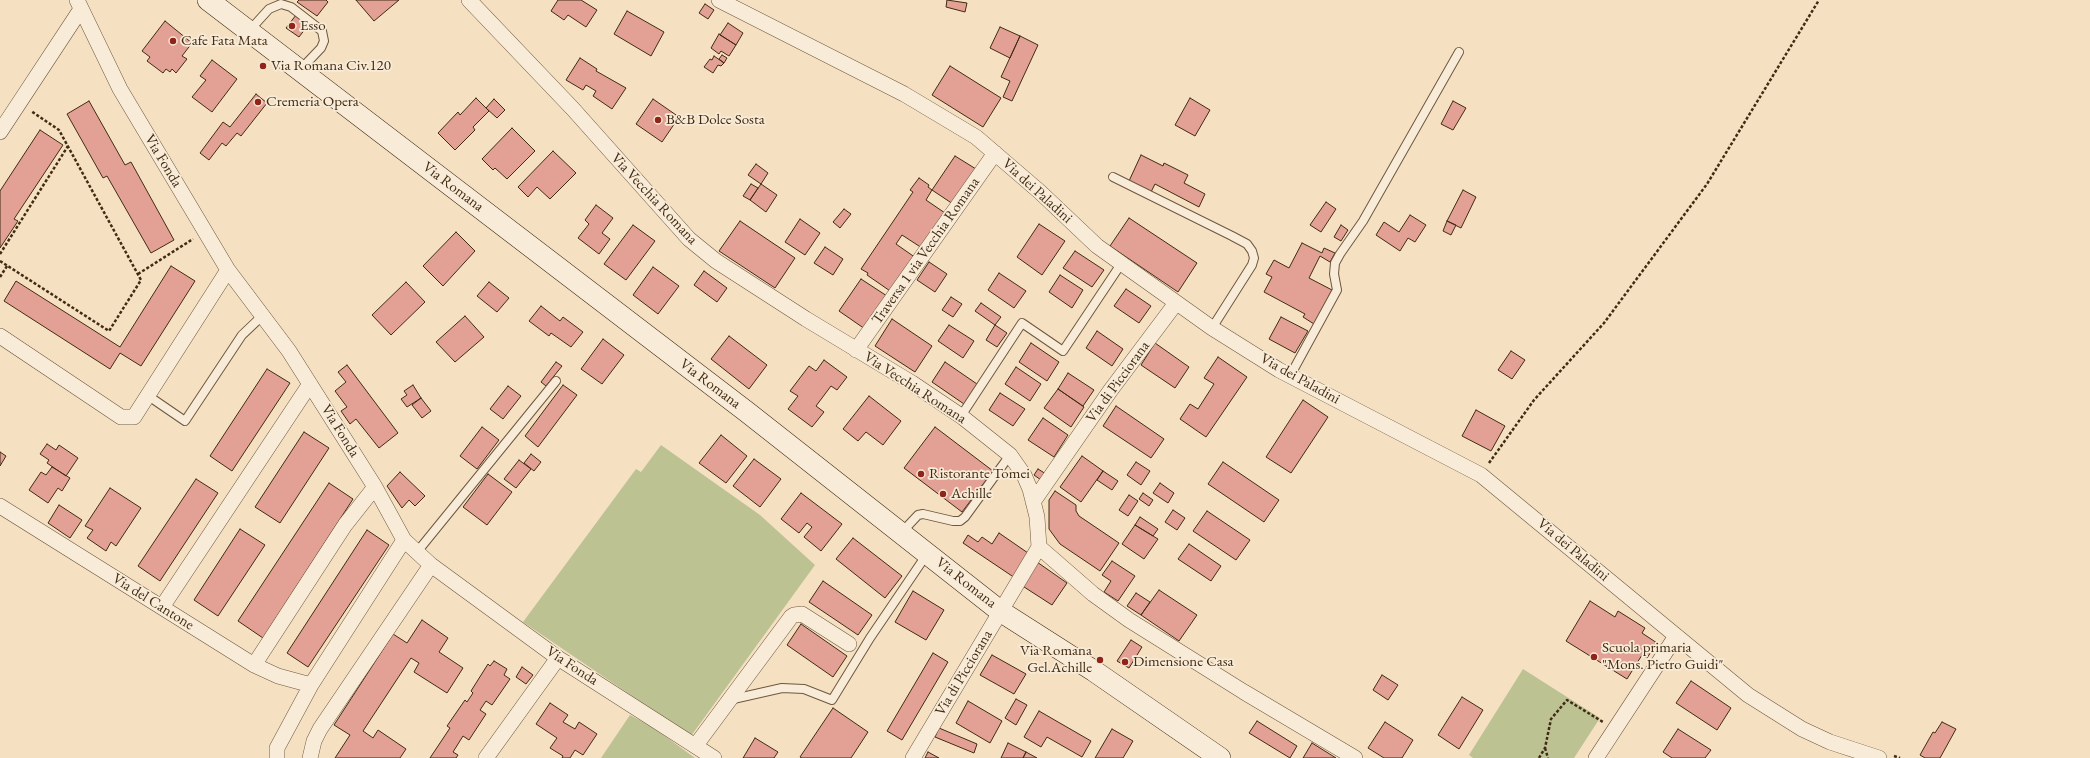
<!DOCTYPE html>
<html>
<head>
<meta charset="utf-8">
<style>
	body { margin:0 }
	canvas { display:block; background:#f5e0c2 }
</style>
</head>
<body>
<canvas width="2090" height="758"></canvas>
<script>
const context = document.querySelector('canvas').getContext('2d');
context.lineJoin = 'round';
function fill(path, color) { context.fillStyle = color; context.fill(path, 'evenodd'); }
const shape = rows => new Path2D(rows.map(r => 'M' + r).join(''));
function stroke(path, color, width, dash) { context.strokeStyle = color; context.lineWidth = width; context.lineCap = dash ? 'butt' : 'round'; context.setLineDash(dash || []); context.stroke(path); }
function drawText(font, color, halo, rows, align = 'center') {
  context.font = font + ' "EB Garamond",serif'; context.lineWidth = 3.5; context.setLineDash([]); context.textBaseline = 'middle'; context.strokeStyle = halo; context.fillStyle = color; for (const [text, x, y, turn = 0] of rows) {
    context.save(); context.translate(x, y); context.rotate((+turn || 0) * Math.PI / 180); context.textAlign = isNaN(turn) ? turn : align; if (halo) context.strokeText(text, 0, 0); context.fillText(text, 0, 0); context.restore();
  }
}
fill(shape([
	[661,445,760,515,815,565,691,736,523,622,636,469,641,472],
	[1523,669,1600,718,1574,758,1473,758,1469,755],
	[630,715,654,728,695,758,601,758]
]), '#bdc293');
const building = shape([
	[299,0,326,0,328,2,317,16,297,2,299,0],
	[356,0,399,0,374,21,356,0],
	[558,0,581,0,597,10,586,27,568,15,564,20,551,11,558,0],
	[947,0,967,3,965,12,946,7,947,0],
	[705,4,714,10,708,19,699,13,705,4],
	[627,11,664,32,651,56,614,34,627,11],
	[296,15,309,24,299,37,286,28,296,15],
	[165,21,192,43,182,56,187,59,176,73,172,69,170,72,166,69,163,73,147,61,150,57,142,51,165,21],
	[728,23,743,33,736,45,720,35,728,23],
	[1000,27,1020,36,1010,58,990,48,1000,27],
	[719,34,736,45,729,56,721,51,719,54,711,48,719,34],
	[1020,36,1038,45,1012,101,1003,97,1010,81,1001,77,1020,36],
	[722,55,727,58,724,63,719,59,722,55],
	[714,56,724,63,721,66,718,65,713,73,704,67,710,59,712,60,714,56],
	[580,58,597,69,596,71,626,88,612,109,593,96,596,91,586,85,583,90,566,80,580,58],
	[212,60,237,79,212,112,192,97,206,80,200,76,212,60],
	[950,66,1001,98,983,127,932,95,950,66],
	[256,94,267,103,241,136,237,133,226,146,222,143,209,160,200,153,223,122,230,127,256,94],
	[476,98,489,111,473,127,475,130,455,150,438,133,458,112,460,115,476,98],
	[1190,98,1210,110,1195,136,1175,125,1190,98],
	[494,99,505,110,497,118,486,108,494,99],
	[653,99,679,117,662,142,636,124,653,99],
	[89,101,125,165,131,162,174,240,151,253,107,176,103,178,67,114,89,101],
	[1453,101,1466,108,1453,130,1441,124,1453,101],
	[512,128,535,151,507,179,495,168,493,170,482,159,512,128],
	[40,130,63,145,14,219,18,221,0,248,0,191,40,130],
	[553,151,576,173,550,199,537,187,528,197,518,187,553,151],
	[1141,155,1163,166,1164,163,1188,175,1184,183,1205,194,1199,207,1155,184,1151,192,1129,181,1141,155],
	[955,156,976,169,953,204,932,190,955,156],
	[756,164,768,173,761,184,748,175,756,164],
	[919,178,929,185,928,187,932,190,926,200,945,213,922,248,902,235,896,244,916,258,893,293,867,275,868,273,861,269,913,192,910,190,919,178],
	[751,184,758,188,750,200,743,196,751,184],
	[761,184,777,195,766,212,750,200,761,184],
	[1463,190,1476,197,1461,228,1447,221,1463,190],
	[1326,202,1336,209,1321,232,1310,225,1326,202],
	[596,205,613,218,602,233,610,239,599,254,578,238,589,224,585,220,596,205],
	[844,209,851,214,840,228,833,222,844,209],
	[1410,215,1426,225,1415,242,1408,238,1400,251,1376,235,1384,222,1399,232,1410,215],
	[1129,218,1197,263,1178,292,1110,246,1129,218],
	[800,219,820,233,805,255,785,242,800,219],
	[740,221,795,258,775,288,719,251,740,221],
	[1447,221,1456,225,1451,235,1443,231,1447,221],
	[1039,224,1065,241,1042,275,1017,257,1039,224],
	[633,225,655,241,626,280,604,264,633,225],
	[1341,225,1348,230,1341,241,1334,237,1341,225],
	[456,232,475,251,443,286,423,266,456,232],
	[1302,243,1322,253,1324,248,1335,253,1330,262,1320,256,1309,278,1332,290,1314,324,1303,317,1305,314,1264,292,1272,277,1266,274,1274,260,1289,268,1302,243],
	[825,247,843,259,833,275,814,263,825,247],
	[1075,251,1104,270,1092,287,1063,268,1075,251],
	[929,262,947,274,935,292,917,280,929,262],
	[171,266,195,281,141,366,120,353,110,369,4,301,16,281,120,347,171,266],
	[653,267,679,286,658,314,633,295,653,267],
	[704,271,727,288,717,302,694,285,704,271],
	[999,273,1026,291,1014,308,988,290,999,273],
	[1060,275,1083,290,1072,308,1049,292,1060,275],
	[861,279,887,296,865,329,839,311,861,279],
	[406,282,425,302,391,335,372,315,406,282],
	[489,282,509,298,497,312,477,296,489,282],
	[1126,289,1151,306,1139,323,1114,306,1126,289],
	[951,297,962,304,953,317,942,310,951,297],
	[981,303,1001,317,995,325,975,311,981,303],
	[541,306,560,321,563,317,583,332,571,347,551,333,549,336,529,321,541,306],
	[465,316,484,337,455,362,436,342,465,316],
	[1281,317,1308,331,1295,353,1269,339,1281,317],
	[892,319,932,346,915,372,875,346,892,319],
	[949,325,974,341,963,358,938,341,949,325],
	[995,325,1007,333,997,347,986,340,995,325],
	[1097,331,1123,349,1112,366,1086,348,1097,331],
	[729,336,767,365,749,389,711,359,729,336],
	[603,339,624,355,602,384,581,369,603,339],
	[1031,343,1059,362,1047,381,1019,362,1031,343],
	[1155,343,1189,367,1175,388,1141,365,1155,343],
	[1511,351,1525,360,1512,379,1498,370,1511,351],
	[1218,357,1247,377,1206,437,1180,419,1190,404,1198,409,1214,384,1204,378,1218,357],
	[824,360,847,377,837,390,831,386,816,406,824,412,812,427,788,409,798,396,790,391,809,366,816,371,824,360],
	[556,362,562,366,546,386,541,382,556,362],
	[945,362,977,384,964,404,932,382,945,362],
	[347,365,398,433,379,448,356,419,350,424,341,411,347,407,335,391,346,382,338,372,347,365],
	[1016,367,1041,384,1030,401,1005,384,1016,367],
	[267,369,290,383,232,471,210,456,267,369],
	[1068,373,1094,390,1083,406,1058,389,1068,373],
	[413,385,421,398,407,407,401,399,407,395,404,391,413,385],
	[563,385,577,395,538,447,525,436,563,385],
	[508,386,521,396,503,419,490,409,508,386],
	[1058,389,1084,407,1071,427,1044,408,1058,389],
	[1000,393,1025,409,1013,426,989,410,1000,393],
	[869,396,901,421,883,445,866,432,858,441,843,429,869,396],
	[421,398,431,411,422,418,412,405,421,398],
	[1303,400,1328,417,1291,473,1266,457,1303,400],
	[1116,406,1164,439,1151,458,1103,426,1116,406],
	[1476,410,1505,426,1491,451,1462,436,1476,410],
	[1043,418,1068,435,1054,457,1028,440,1043,418],
	[482,427,499,440,477,469,460,456,482,427],
	[935,427,993,471,962,512,904,468,935,427],
	[304,432,329,448,280,523,255,507,304,432],
	[721,435,747,456,726,483,699,463,721,435],
	[47,444,56,450,59,445,78,458,66,476,47,463,49,460,40,454,47,444],
	[0,452,6,456,0,466,0,452],
	[531,454,541,462,534,471,524,463,531,454],
	[1082,456,1103,471,1081,502,1060,487,1082,456],
	[754,459,781,479,760,507,733,486,754,459],
	[519,460,531,469,516,488,504,479,519,460],
	[1136,462,1150,471,1141,485,1127,475,1136,462],
	[1223,462,1279,500,1264,522,1208,484,1223,462],
	[52,467,70,478,62,491,58,488,48,503,29,490,41,472,46,475,52,467],
	[1038,469,1046,474,1041,480,1034,475,1038,469],
	[1103,471,1118,481,1112,490,1097,480,1103,471],
	[400,472,425,496,415,506,409,500,402,508,387,486,400,472],
	[488,474,512,492,487,525,463,507,488,474],
	[196,479,218,493,160,581,138,566,196,479],
	[329,483,353,499,263,638,238,621,329,483],
	[1160,483,1174,493,1168,503,1153,493,1160,483],
	[110,488,141,508,116,546,111,542,106,551,87,538,93,530,85,526,110,488],
	[1055,491,1076,505,1076,511,1079,516,1119,543,1100,571,1060,544,1049,529,1049,500,1055,491],
	[801,493,842,524,821,551,804,537,812,527,807,523,799,533,781,519,801,493],
	[1143,493,1153,500,1149,506,1139,499,1143,493],
	[1129,495,1138,501,1128,516,1119,510,1129,495],
	[59,505,82,520,70,538,48,523,59,505],
	[1173,510,1185,518,1177,530,1165,522,1173,510],
	[1207,511,1250,540,1236,560,1193,531,1207,511],
	[1140,517,1158,529,1153,536,1135,525,1140,517],
	[1135,525,1158,539,1144,559,1122,544,1135,525],
	[240,529,265,545,218,616,194,600,240,529],
	[367,530,389,545,308,667,287,653,367,530],
	[999,533,1028,553,1015,578,963,543,968,535,978,542,982,537,992,544,999,533],
	[853,538,902,576,885,598,836,559,853,538],
	[1189,544,1221,566,1211,581,1178,559,1189,544],
	[1112,561,1135,576,1118,601,1104,592,1111,581,1102,575,1112,561],
	[1037,562,1067,583,1052,605,1021,585,1037,562],
	[823,581,872,615,858,635,809,602,823,581],
	[1159,590,1197,615,1179,641,1141,615,1159,590],
	[913,591,944,610,926,640,895,622,913,591],
	[1136,593,1150,602,1141,615,1127,606,1136,593],
	[1590,601,1615,617,1618,611,1645,628,1642,633,1657,643,1647,658,1642,655,1627,679,1566,641,1590,601],
	[422,620,448,638,439,652,463,668,447,693,414,672,419,663,411,658,363,731,373,738,378,730,406,749,400,758,335,758,350,735,334,725,393,634,407,643,422,620],
	[801,624,847,656,833,677,787,645,801,624],
	[1131,640,1142,647,1129,668,1117,661,1131,640],
	[933,653,948,662,902,740,887,731,933,653],
	[992,655,1026,674,1014,694,980,675,992,655],
	[494,661,507,669,504,675,510,679,492,705,486,701,480,710,486,714,469,740,463,736,453,752,458,755,456,758,430,758,450,728,447,726,465,700,467,702,473,693,471,691,488,664,490,666,494,661],
	[522,667,533,675,526,684,516,677,522,667],
	[1382,675,1398,685,1388,700,1373,690,1382,675],
	[1691,681,1731,708,1717,730,1676,703,1691,681],
	[1462,697,1483,710,1459,749,1438,735,1462,697],
	[1016,699,1027,705,1016,725,1005,718,1016,699],
	[968,701,1002,721,990,743,956,723,968,701],
	[550,703,568,715,563,722,575,729,579,722,597,734,583,755,575,750,570,758,562,758,563,756,550,748,557,738,536,724,550,703],
	[833,708,868,732,851,758,802,758,800,757,833,708],
	[1039,711,1091,741,1082,757,1047,737,1041,747,1024,737,1039,711],
	[1257,721,1297,746,1290,758,1249,733,1257,721],
	[1385,722,1413,740,1402,758,1384,758,1368,748,1385,722],
	[1942,722,1956,729,1940,758,1925,758,1920,755,1933,732,1935,733,1942,722],
	[939,728,977,744,974,753,935,737,939,728],
	[1112,729,1133,741,1123,758,1095,758,1112,729],
	[1678,729,1711,750,1705,758,1672,758,1663,752,1678,729],
	[755,738,778,752,774,758,743,758,755,738],
	[1008,743,1026,752,1023,758,1001,758,1008,743],
	[1312,743,1336,758,1303,758,1312,743],
	[928,752,939,758,925,758,928,752],
	[1026,752,1037,758,1023,758,1026,752]
]);
fill(building, '#e3a195');
stroke(building, '#412b13', 1);
const lane = shape([
	[249,31,269,9,281,4,291,7,322,31,324,41,321,48,300,70],
	[1113,177,1232,236,1247,244,1252,251,1254,258,1252,265,1212,328],
	[1290,376,1337,290,1334,274,1335,263,1340,254,1363,221,1459,52],
	[147,395,185,421,242,335,262,316],
	[961,416,1022,323,1063,351,1121,264],
	[902,532,918,515,923,514,953,521,960,521,965,517,1010,455],
	[417,552,556,381],
	[729,700,782,688,804,689,832,700,870,638,927,554]
]);
const street = shape([
	[77,0,120,89,228,270,289,351,375,487,404,540,431,565,558,658,714,758],
	[469,0,573,109,689,239,716,261,806,319,912,383,961,416,1010,455,1024,475,1030,489,1037,517,1039,547,1093,594,1129,620,1244,692,1355,758],
	[719,0,904,94,976,137,1040,192,1097,246,1212,328,1279,370,1481,475,1748,695,1802,729,1830,742,1879,758],
	[0,132,81,9],
	[0,336,121,417,134,417,228,270],
	[856,350,995,153],
	[1033,502,1110,391,1176,303],
	[0,506,254,665,278,676,311,685],
	[162,607,310,384],
	[254,665,345,525,375,487],
	[696,745,791,617,794,615,802,614,849,644],
	[277,758,277,748,311,685,404,540],
	[310,758,314,741,320,729,431,565],
	[486,758,558,658],
	[913,758,1039,547],
	[1596,758,1676,636]
]);
const secondary = shape([
	[208,0,747,412,1000,611,1094,671,1220,758]
]);
stroke(lane, '#6e583f', 10);
stroke(street, '#6e583f', 16);
stroke(secondary, '#412b13', 22);
stroke(shape([
	[0,254,68,146],
	[0,261,109,331,141,280,59,130,31,111],
	[138,274,193,239],
	[0,277,7,266],
	[1489,463,1534,400,1604,323,1707,184,1819,0],
	[1545,748,1548,758],
	[1894,756,1900,758],
	[1539,758,1545,748,1551,719,1567,700,1603,722]
]), '#412b13', 2.5, [3, 2]);
stroke(lane, '#f8ebd7', 8);
stroke(street, '#f8ebd7', 15);
stroke(secondary, '#f8ebd7', 21);
for (const [x, y, r, color] of [
	[292,26,4,"#8f2418"],
	[173,41,4,"#8f2418"],
	[263,66,4,"#8f2418"],
	[258,102,4,"#8f2418"],
	[658,120,4,"#8f2418"],
	[921,474,4,"#8f2418"],
	[943,494,4,"#8f2418"],
	[1594,657,4,"#8f2418"],
	[1100,660,4,"#8f2418"],
	[1125,662,4,"#8f2418"]
]) { const dot = new Path2D(); dot.arc(x, y, r, 0, 2 * Math.PI); context.fillStyle = color; context.fill(dot); stroke(dot, '#f8ebd7', 1.5); }
drawText('15px', '#412b13', '#f8ebd7', [
	["Esso",300,26],
	["Cafe Fata Mata",181,41],
	["Via Romana Civ.120",271,66],
	["Cremeria Opera",266,102],
	["B&B Dolce Sosta",666,120],
	["Ristorante Tomei",929,474],
	["Achille",951,494],
	["Scuola primaria",1602,648],
	["\"Mons. Pietro Guidi\"",1602,665],
	["Via Romana",1092,651,"right"],
	["Gel.Achille",1092,668,"right"],
	["Dimensione Casa",1133,662]
], 'left');
drawText('15px', '#412b13', '#f8ebd7', [
	["Via Fonda",163,161,59],
	["Via Romana",453,187,37],
	["Via dei Paladini",1037,191,42],
	["Via Vecchia Romana",654,199,47],
	["Traversa 1 via Vecchia Romana",926,251,-55],
	["Via dei Paladini",1300,379,29],
	["Via di Picciorana",1118,382,-54],
	["Via Romana",710,384,37],
	["Via Vecchia Romana",915,388,33],
	["Via Fonda",340,431,58],
	["Via dei Paladini",1573,550,40],
	["Via Romana",966,583,38],
	["Via del Cantone",153,602,32],
	["Via Fonda",572,666,33],
	["Via di Picciorana",964,673,-59]
]);
</script>
</body>
</html>
